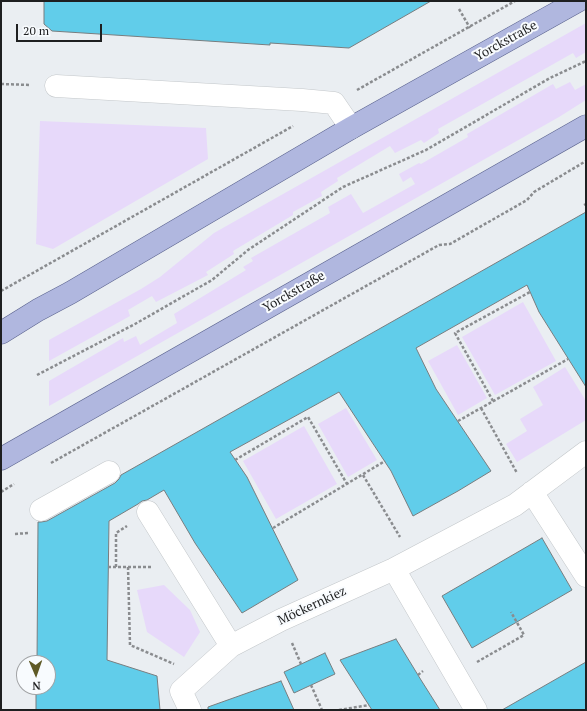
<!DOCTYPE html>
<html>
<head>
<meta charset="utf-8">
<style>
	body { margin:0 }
	#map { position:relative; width:587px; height:711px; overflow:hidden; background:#eaeef2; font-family:"PT Serif",serif }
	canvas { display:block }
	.frame { position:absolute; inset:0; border:2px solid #1e1f20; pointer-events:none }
	.north { position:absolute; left:16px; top:655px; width:40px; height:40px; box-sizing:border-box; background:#f8fbfe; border:1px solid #a1a3a5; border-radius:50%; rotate:178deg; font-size:11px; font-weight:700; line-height:16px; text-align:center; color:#1e1f20 }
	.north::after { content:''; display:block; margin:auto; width:14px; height:18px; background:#5f5a26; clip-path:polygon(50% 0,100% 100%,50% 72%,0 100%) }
	.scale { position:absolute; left:16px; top:24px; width:86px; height:18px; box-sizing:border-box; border:2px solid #1e1f20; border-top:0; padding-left:5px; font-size:12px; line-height:14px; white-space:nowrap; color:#1e1f20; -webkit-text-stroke:3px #f8fbfe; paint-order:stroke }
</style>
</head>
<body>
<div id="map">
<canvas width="587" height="711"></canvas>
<div class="frame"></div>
<div class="north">N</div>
<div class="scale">20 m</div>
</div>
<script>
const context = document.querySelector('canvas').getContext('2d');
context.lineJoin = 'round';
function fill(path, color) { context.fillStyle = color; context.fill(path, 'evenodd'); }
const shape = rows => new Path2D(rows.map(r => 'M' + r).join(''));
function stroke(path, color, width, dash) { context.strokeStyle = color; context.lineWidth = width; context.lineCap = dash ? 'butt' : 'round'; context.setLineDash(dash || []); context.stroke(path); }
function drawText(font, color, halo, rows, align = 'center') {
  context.font = font + ' "PT Serif",serif'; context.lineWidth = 4; context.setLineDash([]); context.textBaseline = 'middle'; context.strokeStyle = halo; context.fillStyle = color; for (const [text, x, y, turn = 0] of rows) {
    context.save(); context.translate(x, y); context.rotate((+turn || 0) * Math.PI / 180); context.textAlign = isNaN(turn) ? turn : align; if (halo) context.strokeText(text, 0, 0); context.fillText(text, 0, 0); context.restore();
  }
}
fill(shape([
	[586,23,586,52,576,58,573,53,438,129,439,133,424,143,421,140,395,153,390,146,337,178,338,181,321,192,322,196,293,212,293,215,233,251,234,254,206,272,208,275,156,302,152,296,128,310,130,316,49,361,49,340,141,289,160,277,214,233],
	[570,82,575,90,586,84,586,100,559,117,49,406,49,381,123,338,124,342,136,336,140,345,177,323,174,314,246,270,243,267,253,261,251,258,330,213,328,207,351,194,363,213,415,184,411,177,403,182,399,174,419,163,421,164,468,137,467,134,553,84,556,89],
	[40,121,206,128,208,159,53,249,36,244],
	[523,302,556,361,495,395,462,337],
	[457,345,487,398,458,415,428,361],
	[565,367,586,401,586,420,517,462,506,444,527,431,520,419,543,405,533,387],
	[346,408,377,460,348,477,318,424],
	[304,426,337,484,276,519,243,461],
	[164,585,190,610,200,632,184,657,147,632,137,590]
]), '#e7d9fa');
const building = shape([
	[44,1,431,1,349,48,270,43,270,45,52,31,44,24,44,1],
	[586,212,586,387,539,312,527,285,416,348,436,389,491,471,458,491,413,516,391,471,339,392,230,452,247,477,298,580,242,613,195,543,164,490,147,500,142,501,138,504,109,521,107,660,157,676,160,710,36,710,36,687,48,687,48,663,37,663,38,522,41,522,47,521,115,483,119,479,121,475,586,212],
	[542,538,572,590,472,648,442,596,542,538],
	[396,639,421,680,440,710,372,710,340,660,396,639],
	[325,653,335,674,294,693,284,672,325,653],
	[586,662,586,710,502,710,586,662],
	[281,681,294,710,208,710,208,707,281,681]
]);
fill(building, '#61cdea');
stroke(building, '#787d7f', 1);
const minor = shape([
	[56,86,302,100,334,103,351,128],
	[532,492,586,576],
	[41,510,109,472],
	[148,512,231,646],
	[394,569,476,710],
	[190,710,181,691,231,646,281,620,394,569,515,505,586,452]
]);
const major = shape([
	[1,333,38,310,70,293,351,128,578,1],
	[1,459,586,126]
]);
stroke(minor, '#c3c7ca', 23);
stroke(major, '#5b638e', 23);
stroke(shape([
	[459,9,470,28],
	[1,84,30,85],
	[357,90,515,1],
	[584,205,586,204],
	[1,291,293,126],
	[37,375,135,324,212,280,248,250,343,187,426,150,550,78,586,61],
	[493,401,455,333,530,292],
	[481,408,517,473],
	[458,421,568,359],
	[235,460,308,417,347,484],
	[51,463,439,245,450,244,527,200,534,192,586,161],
	[363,475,400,537],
	[1,492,14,484],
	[273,528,385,461],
	[15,534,28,533],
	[108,567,152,567],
	[116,567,116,533,127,526],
	[128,567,130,645,174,664],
	[292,643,301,664],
	[477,662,524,635,511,612],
	[418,675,423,671],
	[311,685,322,710],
	[339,710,369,705]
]), '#8a8c8f', 2.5, [3, 2]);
stroke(minor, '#fff', 22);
stroke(major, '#b0b7df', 22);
drawText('13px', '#1e1f20', '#f8fbfe', [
	["Yorckstraße",506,41,-29],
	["Yorckstraße",294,292,-30],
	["Möckernkiez",312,606,-25]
]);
</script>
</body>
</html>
